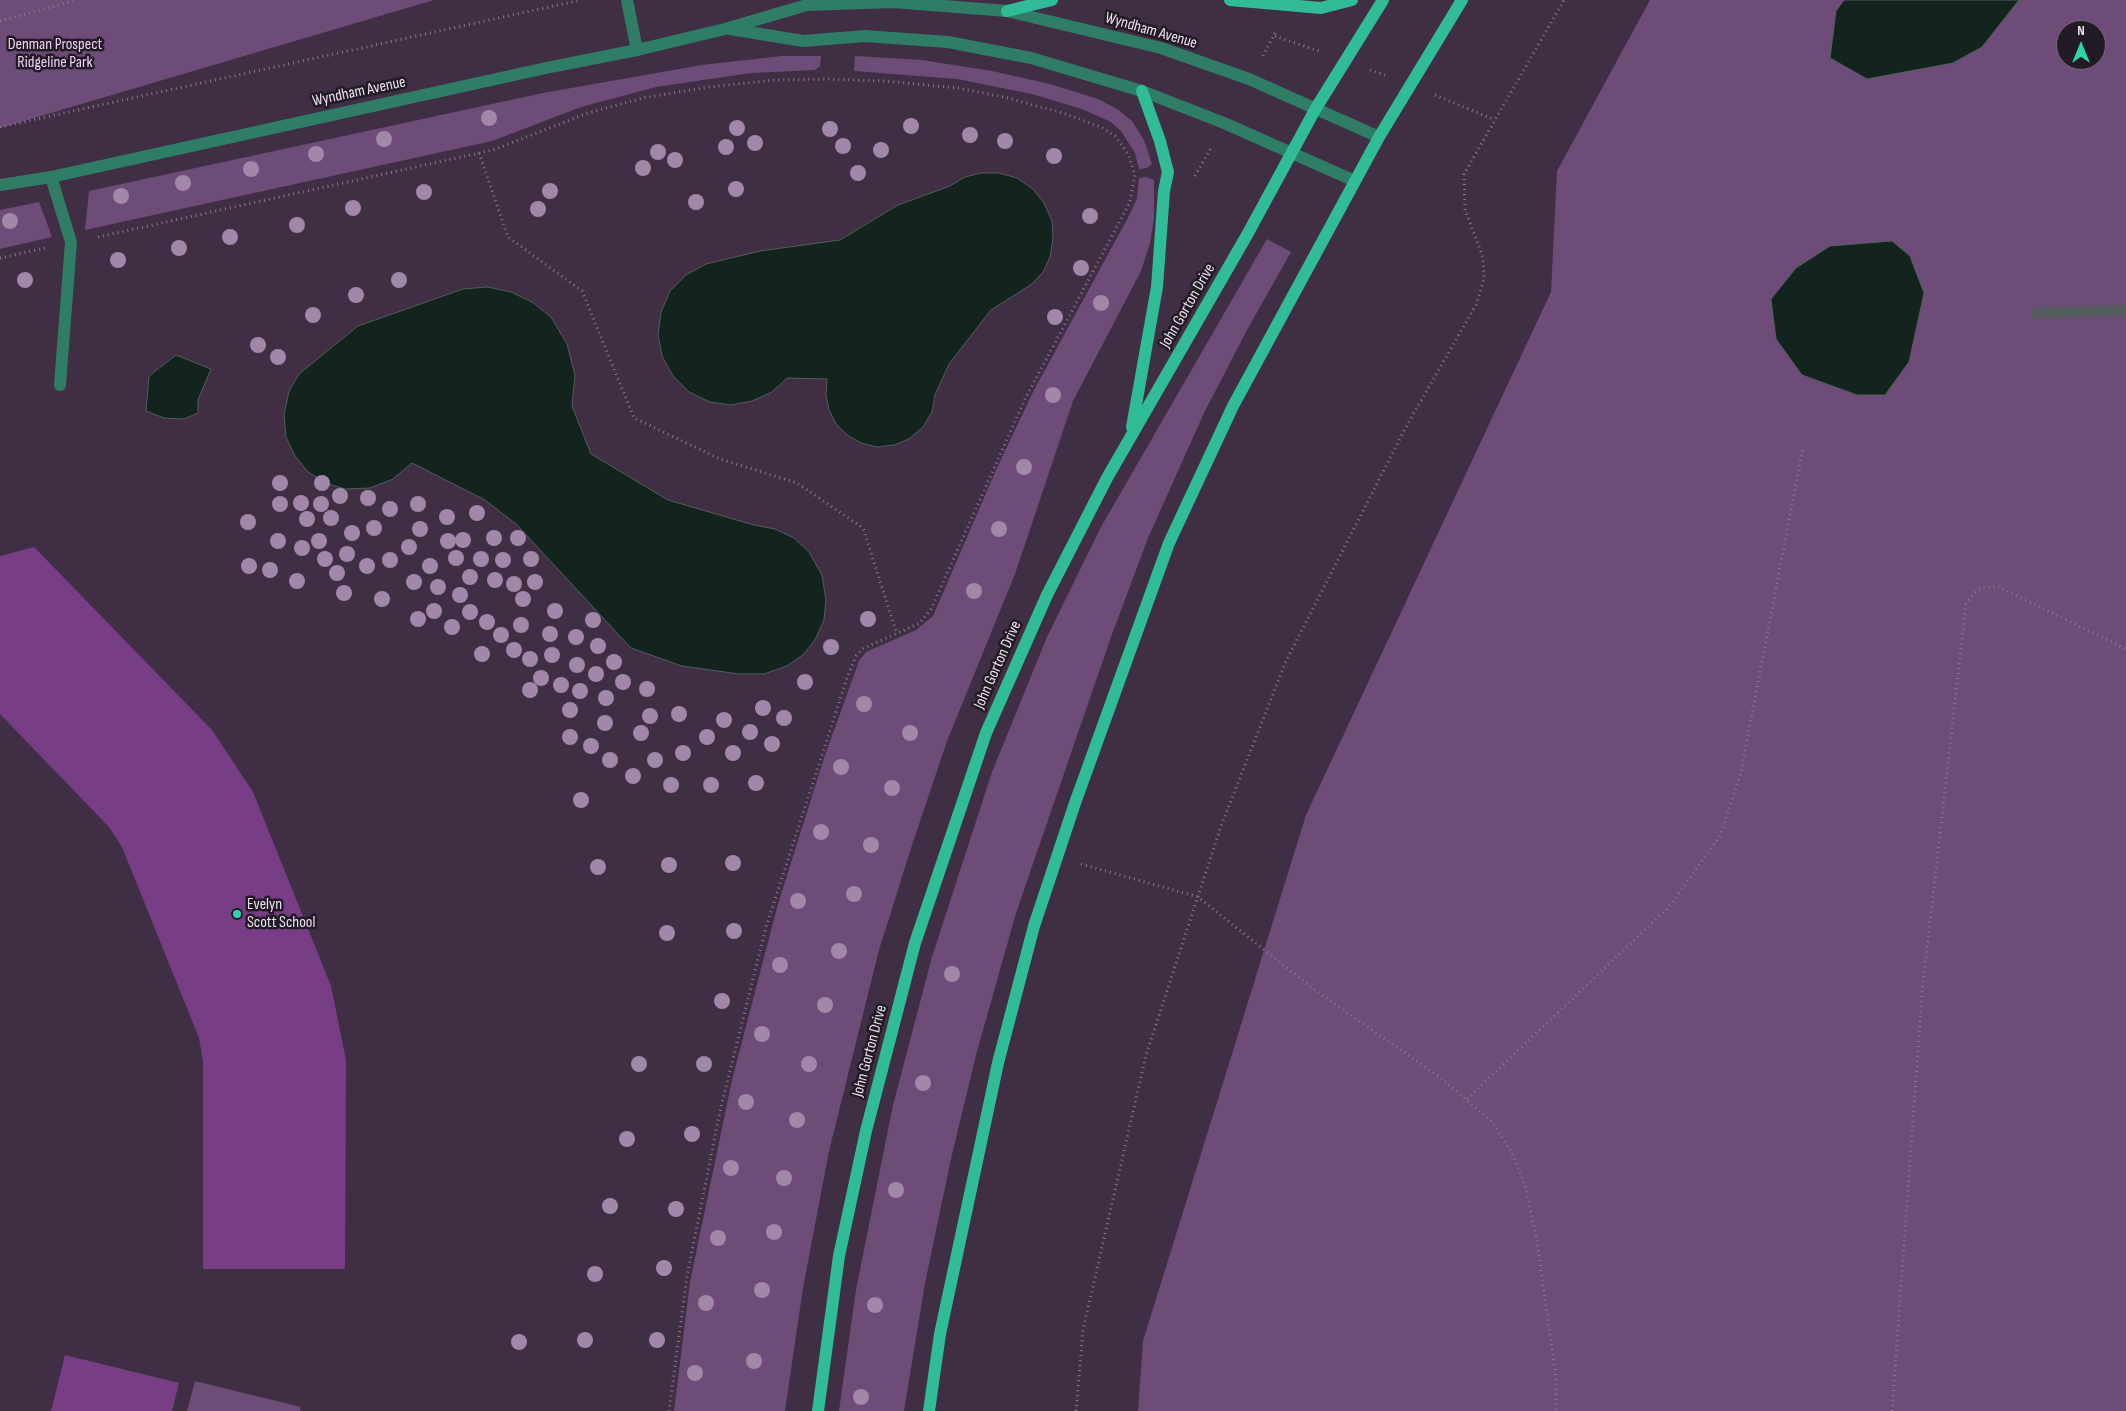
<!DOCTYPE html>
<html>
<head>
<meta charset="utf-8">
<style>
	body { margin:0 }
	#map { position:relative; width:2126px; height:1411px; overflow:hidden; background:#402e45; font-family:"Sofia Sans Condensed",sans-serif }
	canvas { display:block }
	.north { position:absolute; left:2056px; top:20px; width:50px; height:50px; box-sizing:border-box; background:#221a24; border:1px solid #736a76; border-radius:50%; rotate:0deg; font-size:14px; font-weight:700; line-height:20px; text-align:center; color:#ede2f0 }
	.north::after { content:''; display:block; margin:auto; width:18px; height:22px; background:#2dd5ab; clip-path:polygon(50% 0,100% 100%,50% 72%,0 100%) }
</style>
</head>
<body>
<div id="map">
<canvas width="2126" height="1411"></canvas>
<div class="north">N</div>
</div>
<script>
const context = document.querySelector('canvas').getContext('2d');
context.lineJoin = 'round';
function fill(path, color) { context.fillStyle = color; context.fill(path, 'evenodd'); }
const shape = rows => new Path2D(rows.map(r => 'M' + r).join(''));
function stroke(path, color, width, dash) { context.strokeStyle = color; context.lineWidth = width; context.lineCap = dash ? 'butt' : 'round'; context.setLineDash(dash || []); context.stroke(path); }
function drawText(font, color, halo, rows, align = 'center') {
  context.font = font + ' "Sofia Sans Condensed",sans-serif'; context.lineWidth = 5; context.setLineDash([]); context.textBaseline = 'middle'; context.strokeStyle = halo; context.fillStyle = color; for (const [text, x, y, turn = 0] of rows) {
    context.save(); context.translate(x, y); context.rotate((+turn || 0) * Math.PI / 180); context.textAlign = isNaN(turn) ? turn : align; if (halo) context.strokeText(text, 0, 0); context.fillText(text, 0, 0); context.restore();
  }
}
fill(shape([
	[0,0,434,0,0,128],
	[1650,0,2126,0,2126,1411,1138,1411,1143,1341,1306,815,1551,292,1557,171],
	[2066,30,2096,30,2096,60,2066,60],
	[782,56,821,56,820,66,815,70,751,73,656,87,581,107,492,141,85,230,89,191,543,93,702,65],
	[855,56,922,60,992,71,1050,84,1098,99,1117,109,1132,121,1144,140,1152,164,1147,168,1139,169,1135,153,1121,131,1111,122,1082,109,1032,94,957,79,854,71],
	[1146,177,1154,180,1154,219,1150,243,1141,271,1073,401,1015,574,947,741,913,842,879,950,829,1151,803,1288,785,1411,674,1411,690,1282,732,1080,778,904,824,758,859,661,866,652,916,630,933,616,996,470,1034,390,1130,214,1137,198,1139,178],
	[39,202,52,237,0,249,0,210],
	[1267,239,1291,252,1247,330,1204,413,1148,538,1111,637,1016,913,976,1055,951,1159,925,1283,904,1411,839,1411,856,1290,893,1105,932,957,992,772,1047,637,1101,527],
	[195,1381,301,1407,300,1411,187,1411]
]), '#6e4c78');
const water = shape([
	[1844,0,2019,0,1982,47,1953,63,1867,79,1830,58,1836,11,1844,0],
	[981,173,999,173,1017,178,1033,189,1044,203,1052,221,1053,239,1050,257,1043,272,1032,284,991,310,949,364,935,395,932,412,923,427,909,439,894,445,877,447,861,443,847,435,836,424,829,410,826,395,827,379,787,378,772,392,752,401,731,405,710,402,689,392,673,376,662,356,658,335,661,312,670,291,686,275,706,264,760,251,840,240,898,205,950,186,965,177,981,173],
	[1892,241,1910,256,1924,293,1909,362,1885,395,1857,395,1802,375,1776,339,1771,299,1796,268,1830,246,1892,241],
	[487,287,511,292,532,302,551,317,567,344,575,375,572,406,591,454,668,500,754,525,775,529,794,538,809,552,822,575,826,600,824,620,816,638,804,654,787,666,764,674,739,674,682,666,631,648,516,524,485,500,412,463,393,479,370,488,345,489,326,483,308,472,295,456,286,437,284,414,289,391,299,374,358,326,463,289,487,287],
	[176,355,211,369,198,400,198,413,184,419,164,418,146,411,149,376,176,355]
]);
fill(water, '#13241e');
stroke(water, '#545d5d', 1);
stroke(shape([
	[2037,313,2126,310]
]), '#545d5d', 11);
fill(shape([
	[34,547,212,730,253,792,331,986,346,1060,345,1269,203,1269,203,1061,199,1038,122,847,109,827,0,714,0,556],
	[65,1355,179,1383,172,1411,51,1411]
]), '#773e86');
stroke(shape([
	[0,21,77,0],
	[1275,36,1319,51],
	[1263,56,1276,31],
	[1370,70,1385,75],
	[1435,95,1495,120],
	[0,127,581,0],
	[479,153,508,237,582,291,634,418,720,459,797,483,863,528,897,634],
	[1195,176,1212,146],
	[98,237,493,150,588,113,643,98,709,87,775,80,826,79,885,81,957,88,1004,97,1063,113,1101,127,1115,136,1128,154,1135,175,1130,202,1025,399,931,609,920,623,862,649,856,656,847,678,766,927,720,1111,687,1276,669,1411],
	[0,258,45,248],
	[1081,864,1198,897,1316,991,1440,1077,1492,1122,1512,1153,1525,1185,1536,1235,1556,1377,1556,1411],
	[1467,1099,1669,907,1720,836,1741,772,1803,447],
	[1076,1411,1083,1330,1146,1055,1221,826,1286,661,1407,425,1476,305,1484,279,1483,257,1465,210,1464,174,1564,0],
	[1892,1411,1922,993,1966,604,1974,593,1983,588,1997,586,2126,649]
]), '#897a8d', 3, [1, 4]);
stroke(shape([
	[51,177,71,242,60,385]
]), '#2f7d66', 12);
stroke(shape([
	[627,0,637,50]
]), '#2f7d66', 12);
stroke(shape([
	[730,29,803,41,865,36,948,42,1031,58,1142,91,1224,123,1355,181],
	[0,185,51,177,546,68,637,50,725,29,807,5,893,2,1007,11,1161,48,1249,79,1379,137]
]), '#2f7d66', 12);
stroke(shape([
	[1230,0,1321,8,1352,0],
	[1007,11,1052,0],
	[1132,427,1157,287,1164,191,1168,172,1160,141,1142,91],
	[818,1411,839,1256,866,1131,915,943,986,733,1047,595,1107,478,1247,235,1316,108,1383,0],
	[929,1411,940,1334,998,1063,1034,926,1075,803,1169,543,1233,406,1379,137,1462,0]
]), '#31bc98', 12);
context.fillStyle = '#a188a9';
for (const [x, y] of [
	[489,118],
	[911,126],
	[737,128],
	[830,129],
	[970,135],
	[384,139],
	[1005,141],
	[755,143],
	[843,146],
	[726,147],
	[881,150],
	[658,152],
	[316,154],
	[1054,156],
	[675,160],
	[643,168],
	[251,169],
	[858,173],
	[183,183],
	[736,189],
	[550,191],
	[424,192],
	[121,196],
	[696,202],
	[353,208],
	[538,209],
	[1090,216],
	[10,221],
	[297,225],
	[230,237],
	[179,248],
	[118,260],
	[1081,268],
	[25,280],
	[399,280],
	[356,295],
	[1101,303],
	[313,315],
	[1055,317],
	[258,345],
	[278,357],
	[1053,395],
	[1024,467],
	[280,483],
	[322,483],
	[340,496],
	[368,498],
	[301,503],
	[280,504],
	[321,504],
	[418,504],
	[390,509],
	[477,513],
	[447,517],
	[331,518],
	[307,519],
	[248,522],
	[374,528],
	[420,529],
	[999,529],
	[352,533],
	[494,538],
	[518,538],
	[463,540],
	[278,541],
	[319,541],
	[448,541],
	[409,547],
	[302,548],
	[347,554],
	[456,558],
	[325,559],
	[481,559],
	[531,559],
	[390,560],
	[503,560],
	[249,566],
	[367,566],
	[430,566],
	[270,570],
	[337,573],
	[470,577],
	[495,580],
	[297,581],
	[414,582],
	[535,582],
	[514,584],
	[438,587],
	[974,591],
	[344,593],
	[460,595],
	[382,599],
	[523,599],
	[434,611],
	[555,611],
	[470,612],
	[418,619],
	[868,619],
	[593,620],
	[487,622],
	[521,625],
	[452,627],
	[550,634],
	[501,635],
	[576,637],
	[598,646],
	[831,647],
	[514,650],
	[482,654],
	[552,655],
	[530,659],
	[614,662],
	[577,665],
	[596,674],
	[541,678],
	[623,682],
	[805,682],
	[561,685],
	[647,689],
	[530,690],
	[580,691],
	[606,698],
	[864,704],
	[763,708],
	[570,710],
	[679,714],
	[650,716],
	[784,718],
	[724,720],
	[605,723],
	[750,732],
	[641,733],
	[910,733],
	[570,737],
	[707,737],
	[772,744],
	[591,746],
	[683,753],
	[733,753],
	[610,760],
	[655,760],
	[841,767],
	[633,776],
	[756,783],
	[671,785],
	[711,785],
	[892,788],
	[581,800],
	[821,832],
	[871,845],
	[733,863],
	[669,865],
	[598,867],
	[854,894],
	[798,901],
	[734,931],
	[667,933],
	[839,951],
	[780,965],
	[952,974],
	[722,1001],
	[825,1005],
	[762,1034],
	[639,1064],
	[704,1064],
	[809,1064],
	[923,1083],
	[746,1102],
	[797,1120],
	[692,1134],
	[627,1139],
	[731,1168],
	[784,1178],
	[896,1190],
	[610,1206],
	[676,1209],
	[774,1232],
	[718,1238],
	[664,1268],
	[595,1274],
	[762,1290],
	[706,1303],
	[875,1305],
	[585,1340],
	[657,1340],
	[519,1342],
	[754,1361],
	[695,1373],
	[861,1397]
]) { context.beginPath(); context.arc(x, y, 8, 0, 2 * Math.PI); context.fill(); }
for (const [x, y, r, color] of [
	[237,914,5,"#2dd5ab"]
]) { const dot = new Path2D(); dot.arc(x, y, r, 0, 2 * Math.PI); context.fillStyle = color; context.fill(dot); stroke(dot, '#221a24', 2); }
drawText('16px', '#ede2f0', '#221a24', [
	["Wyndham Avenue",1151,31,16],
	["Wyndham Avenue",359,92,-12],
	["John Gorton Drive",1188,306,-60],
	["John Gorton Drive",998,665,-66],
	["John Gorton Drive",870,1051,-75]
]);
drawText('16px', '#f1d2fa', '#221a24', [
	["Denman Prospect",55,45],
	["Ridgeline Park",55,63]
]);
drawText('16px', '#ede2f0', '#221a24', [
	["Evelyn",247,905],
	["Scott School",247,923]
], 'left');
</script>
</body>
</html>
